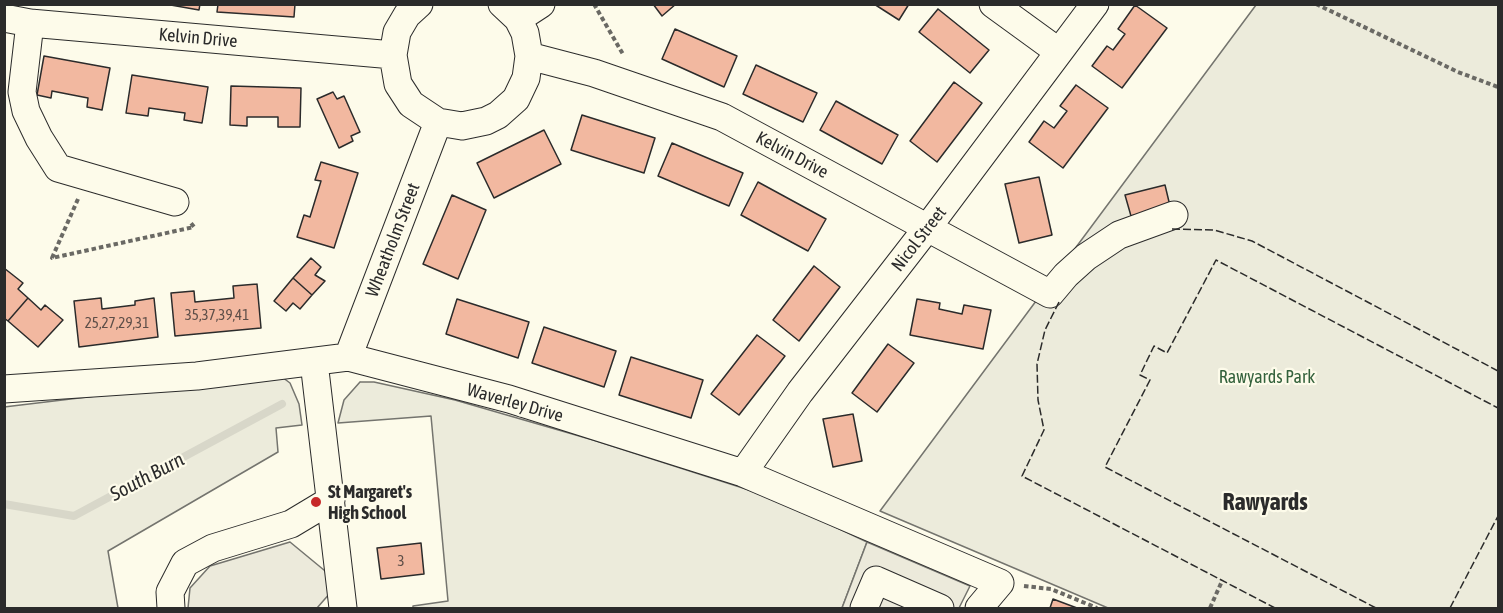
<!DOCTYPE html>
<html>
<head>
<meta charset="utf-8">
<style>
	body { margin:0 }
	#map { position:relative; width:1503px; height:613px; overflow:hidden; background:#fdfbea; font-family:"Asap Condensed",sans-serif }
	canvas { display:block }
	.frame { position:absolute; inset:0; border:6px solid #2b2b2b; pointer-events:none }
</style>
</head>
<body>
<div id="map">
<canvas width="1503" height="613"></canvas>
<div class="frame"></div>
</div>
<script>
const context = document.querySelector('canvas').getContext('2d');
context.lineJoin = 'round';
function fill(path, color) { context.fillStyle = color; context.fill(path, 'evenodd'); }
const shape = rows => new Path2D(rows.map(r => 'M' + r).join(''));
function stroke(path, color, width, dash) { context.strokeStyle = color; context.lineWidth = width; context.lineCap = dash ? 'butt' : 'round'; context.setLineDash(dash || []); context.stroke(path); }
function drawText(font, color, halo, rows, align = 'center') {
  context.font = font + ' "Asap Condensed",sans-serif'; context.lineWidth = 4.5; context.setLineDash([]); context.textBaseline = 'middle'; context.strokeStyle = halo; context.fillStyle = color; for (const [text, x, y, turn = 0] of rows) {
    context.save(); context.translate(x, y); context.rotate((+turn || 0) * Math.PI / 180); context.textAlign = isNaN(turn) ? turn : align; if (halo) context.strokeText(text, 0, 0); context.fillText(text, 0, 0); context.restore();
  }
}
const green = shape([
	[1256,5,1498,5,1498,608,1108,608,880,511,1256,5],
	[271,375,282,377,290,383,299,404,302,425,276,428,278,452,108,551,118,608,5,608,4,407,271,375],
	[360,382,374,382,455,400,593,440,774,498,867,542,842,608,413,608,413,606,448,601,431,416,338,423,344,400,360,382]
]);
fill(green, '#ecebdb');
stroke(green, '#74746e', 1.5);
const parking = shape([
	[290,542,330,575,331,592,317,608,188,608,190,588,210,566,290,542],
	[867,542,970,586,959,608,842,608,867,542]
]);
fill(parking, '#eceadb');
stroke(parking, '#74746e', 1.5);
stroke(shape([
	[4,504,74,516,282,404]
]), '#d8d7c9', 8);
const building = shape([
	[165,4,200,4,199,10,165,4],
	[218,4,295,4,294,17,217,12,218,4],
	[653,4,676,4,662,16,653,4],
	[874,4,909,4,899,20,874,4],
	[1135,5,1167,28,1122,88,1092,66,1107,46,1113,50,1125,34,1118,29,1135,5],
	[938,9,989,50,970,73,919,32,938,9],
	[675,29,737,56,724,87,662,59,675,29],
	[44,56,110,68,102,110,87,107,88,98,52,91,51,98,37,95,44,56],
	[756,65,817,93,803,122,743,94,756,65],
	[132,75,208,87,202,123,184,120,185,113,149,108,148,116,126,113,132,75],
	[954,82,982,103,937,162,910,141,954,82],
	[1076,85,1108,108,1063,168,1029,142,1044,121,1054,128,1067,111,1060,106,1076,85],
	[231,86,301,88,300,127,278,127,278,117,247,117,247,126,230,125,231,86],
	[333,92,337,99,344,96,360,132,351,136,353,141,339,148,317,99,333,92],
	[836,101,898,135,882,164,820,130,836,101],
	[582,115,655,138,644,173,571,150,582,115],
	[544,130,561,164,494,198,477,163,544,130],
	[672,143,743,173,729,206,658,176,672,143],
	[321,162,358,173,334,248,297,237,304,215,310,217,321,181,315,180,321,162],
	[1039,177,1052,235,1019,243,1005,184,1039,177],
	[758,182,826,219,808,251,741,215,758,182],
	[1165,185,1170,206,1131,216,1125,195,1165,185],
	[452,195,486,210,458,279,423,264,452,195],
	[311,258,321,267,315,275,325,281,312,295,293,278,311,258],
	[814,266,840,287,799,341,773,320,814,266],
	[4,268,23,283,18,289,28,298,8,321,4,318,4,268],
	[293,278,312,295,300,309,293,303,286,311,274,301,293,278],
	[257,284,261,328,175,336,171,293,194,291,195,302,234,298,233,286,257,284],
	[28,298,41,310,45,305,63,320,38,347,8,321,28,298],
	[101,298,102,309,135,305,135,301,154,298,158,337,79,347,74,301,101,298],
	[457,299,529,322,518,358,446,334,457,299],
	[917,299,940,303,939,309,962,314,964,305,991,310,983,349,910,335,917,299],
	[544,327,616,351,604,387,532,363,544,327],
	[757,335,785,356,739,415,711,394,757,335],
	[888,344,914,363,877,412,852,393,888,344],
	[631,357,703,380,691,418,619,395,631,357],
	[853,414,862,461,833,467,823,419,853,414],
	[421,543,424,574,381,579,377,548,421,543],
	[1053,599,1077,608,1050,608,1053,599]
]);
fill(building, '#f2b8a0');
stroke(building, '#2b2b2b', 1.5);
const minor = shape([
	[419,4,407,15,397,32,393,55,398,84,411,104,438,122,462,126,486,121,498,115,516,99,526,78,529,56,525,33,518,19,502,4],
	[993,4,1059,52],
	[4,18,30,23,393,55],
	[518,19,541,4],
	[30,23,22,92,26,111,39,138,58,168,175,202],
	[529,56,594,73,722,117,1050,294,1066,275,1086,257,1119,235,1174,215],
	[348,357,438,122],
	[314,362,343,608],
	[4,389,197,376,348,357,509,399,743,473,1000,583,979,608],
	[743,473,800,392,928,227,1095,4],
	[171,608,170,592,185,563,213,548,291,524,331,500],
	[864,608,876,580,940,608]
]);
stroke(minor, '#2b2b2b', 29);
stroke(shape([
	[594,4,624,56],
	[1316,4,1458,72,1498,87],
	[78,199,52,258,194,227,190,222],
	[1024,586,1051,589,1097,608],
	[1210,608,1222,581]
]), '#6a6964', 4, [4.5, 3]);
stroke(minor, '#fdfbea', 27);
stroke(shape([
	[1172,229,1214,230,1252,241,1498,371],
	[1059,302,1045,330,1037,364,1038,400,1044,430,1022,476,1275,608],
	[1376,608,1105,467,1150,380,1140,375,1154,346,1167,353,1216,260,1498,408],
	[1450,608,1498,516]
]), '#2b2b2b', 1.5, [8, 3]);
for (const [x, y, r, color] of [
	[316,502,6,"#c62828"]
]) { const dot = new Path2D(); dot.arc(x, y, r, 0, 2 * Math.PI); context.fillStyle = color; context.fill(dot); stroke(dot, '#fdfbea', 2); }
drawText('15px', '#5d4e48', null, [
	["35,37,39,41",217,315],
	["25,27,29,31",117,323],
	["3",401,561]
]);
drawText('18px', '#2b2b2b', '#fdfbea', [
	["Kelvin Drive",198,38,5],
	["Kelvin Drive",792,155,28],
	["Nicol Street",919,239,-52],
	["Wheatholm Street",393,240,-69],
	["Waverley Drive",515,403,16]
]);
drawText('18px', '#34623c', '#fdfbea', [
	["Rawyards Park",1267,377]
]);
drawText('bold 18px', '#2b2b2b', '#fdfbea', [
	["St Margaret's",328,492],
	["High School",328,513]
], 'left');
drawText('italic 20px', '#2b2b2b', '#fdfbea', [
	["South Burn",147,477,-28]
]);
drawText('bold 24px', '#2b2b2b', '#fdfbea', [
	["Rawyards",1265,502]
]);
</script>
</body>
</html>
